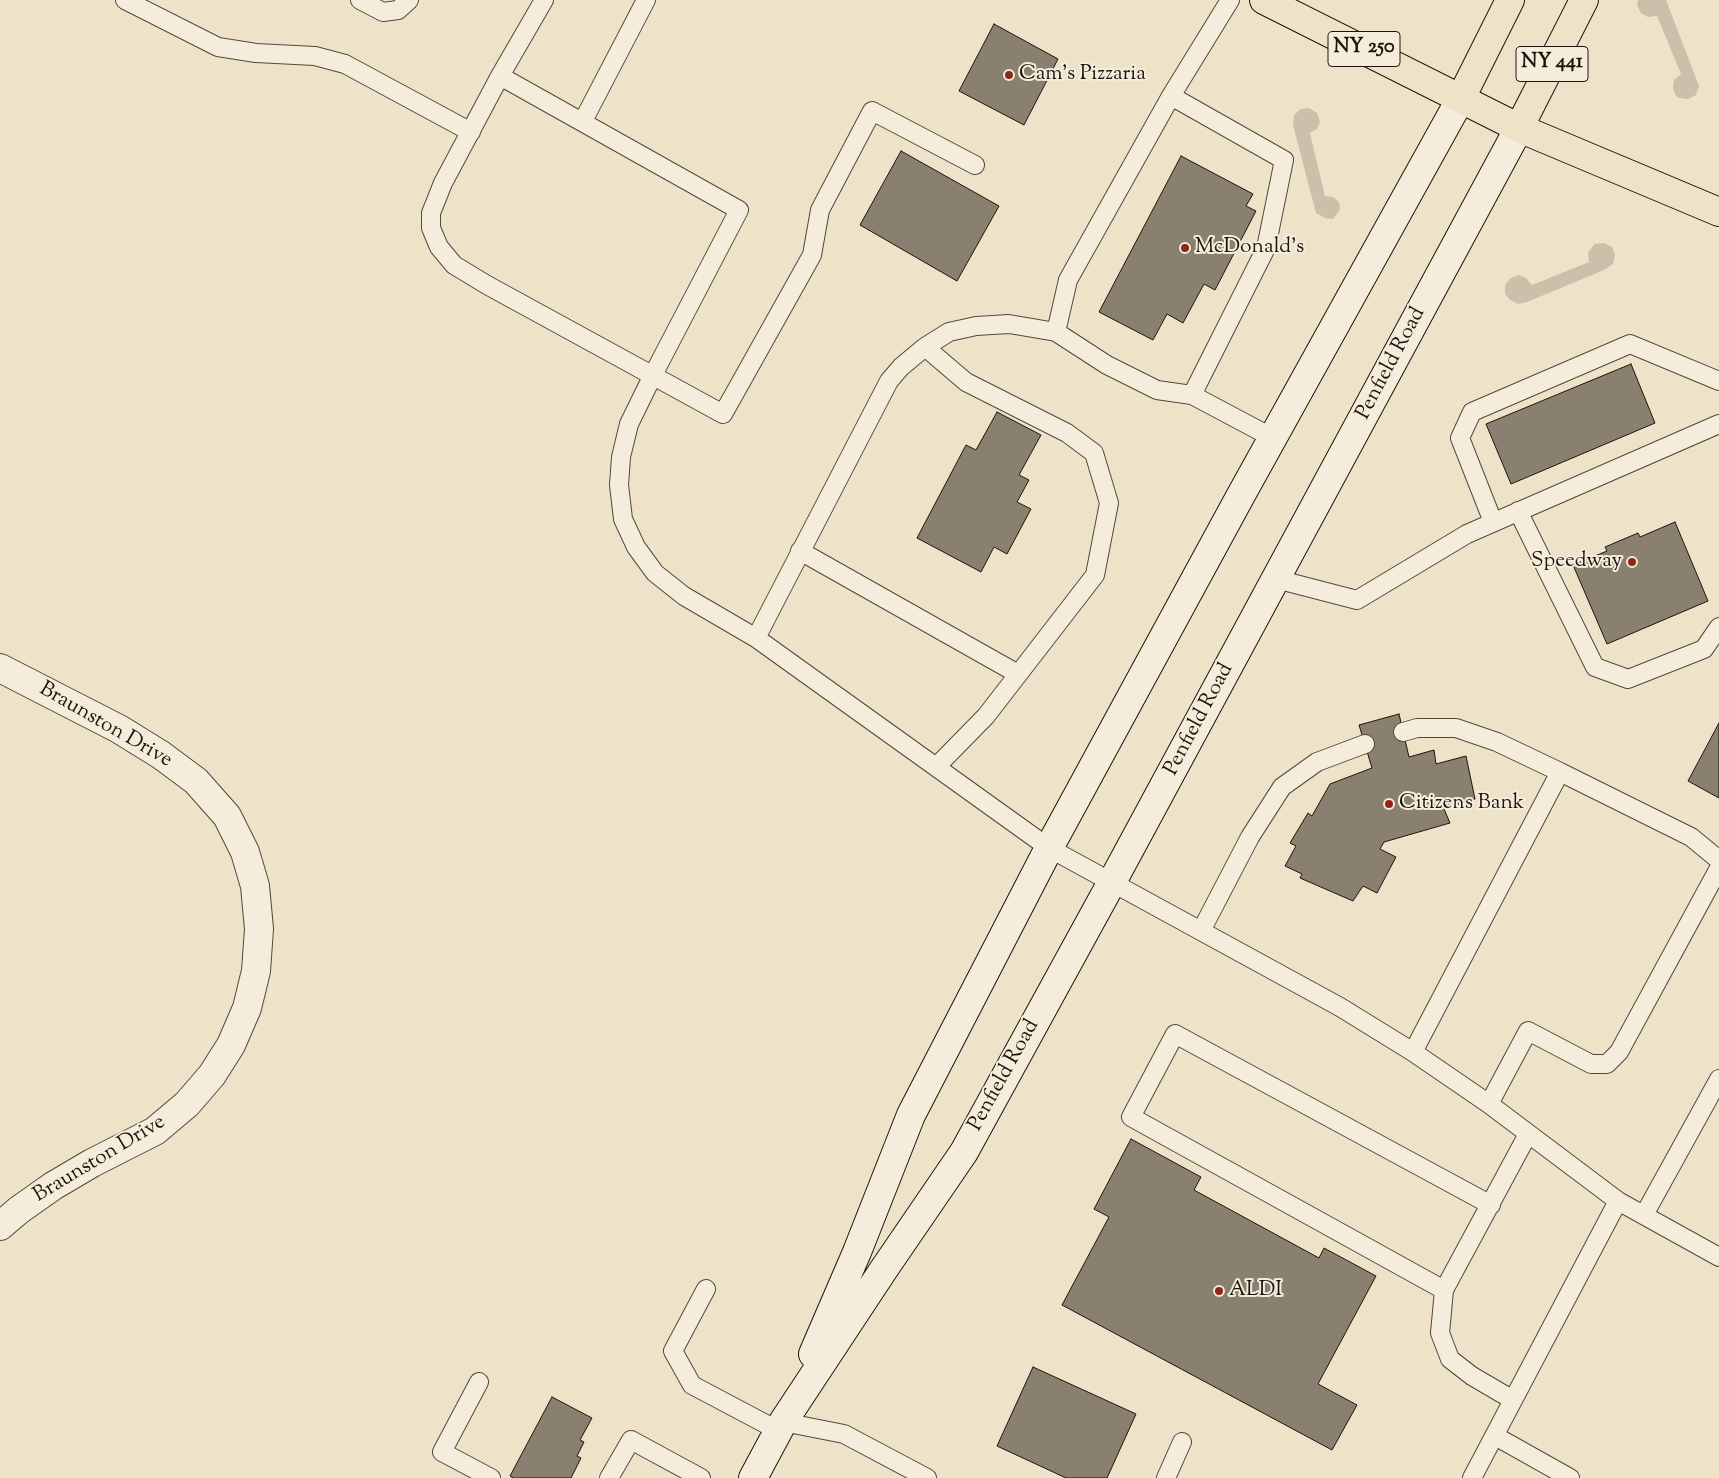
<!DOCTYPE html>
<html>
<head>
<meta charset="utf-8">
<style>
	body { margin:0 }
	canvas { display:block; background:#eee3c9 }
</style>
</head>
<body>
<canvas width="1719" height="1478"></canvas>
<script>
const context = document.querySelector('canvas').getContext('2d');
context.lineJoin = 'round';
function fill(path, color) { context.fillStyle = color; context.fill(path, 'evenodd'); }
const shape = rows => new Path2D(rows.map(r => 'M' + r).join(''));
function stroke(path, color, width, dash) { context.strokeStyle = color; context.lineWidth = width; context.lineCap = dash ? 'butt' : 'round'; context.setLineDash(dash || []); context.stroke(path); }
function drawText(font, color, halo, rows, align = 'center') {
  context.font = font + ' "Sorts Mill Goudy",serif'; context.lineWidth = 4; context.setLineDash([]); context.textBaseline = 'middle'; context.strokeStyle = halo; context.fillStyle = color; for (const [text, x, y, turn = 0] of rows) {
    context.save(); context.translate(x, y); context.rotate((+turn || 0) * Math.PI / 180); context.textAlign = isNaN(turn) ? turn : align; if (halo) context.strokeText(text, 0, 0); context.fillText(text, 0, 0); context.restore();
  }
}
fill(shape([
	[1638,0,1666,0,1699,86,1696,95,1688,99,1679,98,1676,96,1673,89,1674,80,1681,74,1657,16,1648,17,1641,13,1637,5],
	[1309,108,1317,113,1320,122,1317,129,1310,133,1325,196,1333,197,1339,202,1340,210,1333,219,1325,218,1316,213,1293,125,1294,115,1301,109],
	[1604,243,1612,247,1615,255,1613,264,1604,270,1527,302,1518,304,1510,300,1505,294,1505,285,1511,278,1519,275,1526,278,1532,285,1589,262,1588,253,1594,244]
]), '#cbc0a9');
const building = shape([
	[994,24,1058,59,1024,125,959,91,994,24],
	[901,151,999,206,957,281,860,225,901,151],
	[1181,156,1253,194,1246,206,1256,211,1215,290,1204,284,1183,323,1167,314,1153,340,1099,312,1181,156],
	[1631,364,1655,423,1511,484,1486,424,1631,364],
	[997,412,1041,435,1019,475,1029,480,1017,502,1031,509,1007,554,994,547,981,572,917,538,966,445,976,450,997,412],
	[1675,522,1708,601,1607,644,1573,565,1607,551,1605,547,1638,533,1640,537,1675,522],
	[1399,714,1409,757,1434,750,1436,764,1466,756,1475,799,1444,809,1450,823,1384,842,1380,849,1396,857,1377,893,1363,886,1353,901,1300,878,1302,874,1285,866,1296,846,1290,843,1308,813,1312,816,1330,784,1372,768,1359,725,1399,714],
	[1719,723,1719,798,1688,781,1719,723],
	[1131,1139,1201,1177,1194,1190,1319,1258,1324,1248,1376,1276,1318,1384,1357,1405,1332,1450,1062,1305,1109,1217,1094,1209,1131,1139],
	[1033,1367,1136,1414,1107,1478,1066,1478,997,1446,1033,1367],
	[552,1397,592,1418,580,1440,584,1442,577,1456,581,1458,571,1478,513,1478,510,1476,552,1397]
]);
fill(building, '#8a806f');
stroke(building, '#1e140d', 1);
const service = shape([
	[125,0,218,47,256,53,315,56,345,64,471,132],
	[360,0,383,12,398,10,409,0],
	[544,0,500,76,443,183,431,213,431,228,439,247,454,265,487,285,723,414,812,255,820,210,872,111,975,165],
	[500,76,739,210,653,375,629,424,621,457,619,485,623,519,636,547,655,573,684,596,756,638,1049,848,1340,1007,1413,1052,1489,1104,1618,1201,1719,1257],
	[1171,96,1230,0],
	[583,121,646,0],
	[1056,332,1068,280,1171,96,1284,160,1266,248,1192,395],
	[925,347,966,382,1067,433,1094,453,1109,503,1095,575,986,716,936,767],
	[1518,511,1595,667,1628,679,1704,649,1719,627],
	[1493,522,1460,438,1472,412,1630,344,1719,381],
	[800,551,1018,674],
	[1276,579,1357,600,1467,534,1719,424],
	[756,638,889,381,901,367,925,347,949,332,976,326,1009,324,1056,332,1107,365,1157,390,1192,395,1273,438],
	[1403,732,1417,728,1456,728,1497,742,1560,772],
	[1201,931,1250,837,1282,787,1317,762,1365,744],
	[1413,1052,1560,772,1691,837,1719,860],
	[1489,1104,1528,1031,1591,1064,1607,1064,1619,1052,1719,868],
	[1644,1215,1719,1079],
	[706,1289,673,1351,692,1385,779,1431],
	[1444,1290,1131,1117,1175,1034,1491,1205],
	[479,1382,442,1452,491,1478],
	[1513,1400,1472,1376,1450,1359,1440,1333,1444,1290,1528,1134],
	[783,1422,844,1434,927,1478],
	[1495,1436,1570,1478],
	[609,1478,631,1440,701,1478],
	[1166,1478,1182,1442],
	[1472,1478,1618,1201]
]);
const minor = shape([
	[0,668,119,729,161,755,196,781,227,816,245,852,255,886,259,929,256,971,247,1008,231,1045,212,1075,187,1104,155,1131,92,1163,53,1186,19,1210,0,1226]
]);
const secondary = shape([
	[813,1354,857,1252,911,1115,1049,848,1241,495,1461,98],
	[753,1478,783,1422,884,1269,964,1152,1112,882,1519,128]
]);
const primary = shape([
	[1264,0,1519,128,1719,212],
	[1461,98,1510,0],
	[1519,128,1584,0]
]);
stroke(service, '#52483c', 20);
stroke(minor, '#52483c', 30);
stroke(secondary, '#1e140d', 30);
stroke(primary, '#1e140d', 30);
stroke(service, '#f4eddc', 18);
stroke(minor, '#f4eddc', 28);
stroke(secondary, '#f4eddc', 28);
stroke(primary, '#eee3c9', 28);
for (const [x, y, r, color] of [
	[1009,75,5,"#8f2418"],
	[1185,248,5,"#8f2418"],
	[1632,562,5,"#8f2418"],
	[1389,804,5,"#8f2418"],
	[1219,1291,5,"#8f2418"]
]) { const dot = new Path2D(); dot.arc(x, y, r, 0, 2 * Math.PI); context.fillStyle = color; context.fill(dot); stroke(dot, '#f4eddc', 2); }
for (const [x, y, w] of [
	[1364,49,72],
	[1552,64,72]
]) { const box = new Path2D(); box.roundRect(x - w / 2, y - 17.5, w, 35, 4); context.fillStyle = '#f4eddc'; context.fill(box); stroke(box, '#1e140d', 1); }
drawText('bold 20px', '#1e140d', null, [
	["NY 250",1364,49],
	["NY 441",1552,64]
]);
drawText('21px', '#1e140d', '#f4eddc', [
	["Cam's Pizzaria",1019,75],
	["McDonald's",1195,248],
	["Speedway",1622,562,"right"],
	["Citizens Bank",1399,804],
	["ALDI",1229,1291]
], 'left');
drawText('21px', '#1e140d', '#f4eddc', [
	["Penfield Road",1392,364,-62],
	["Penfield Road",1200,720,-62],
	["Braunston Drive",105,726,30],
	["Penfield Road",1005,1076,-61],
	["Braunston Drive",100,1160,-31]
]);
</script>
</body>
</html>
